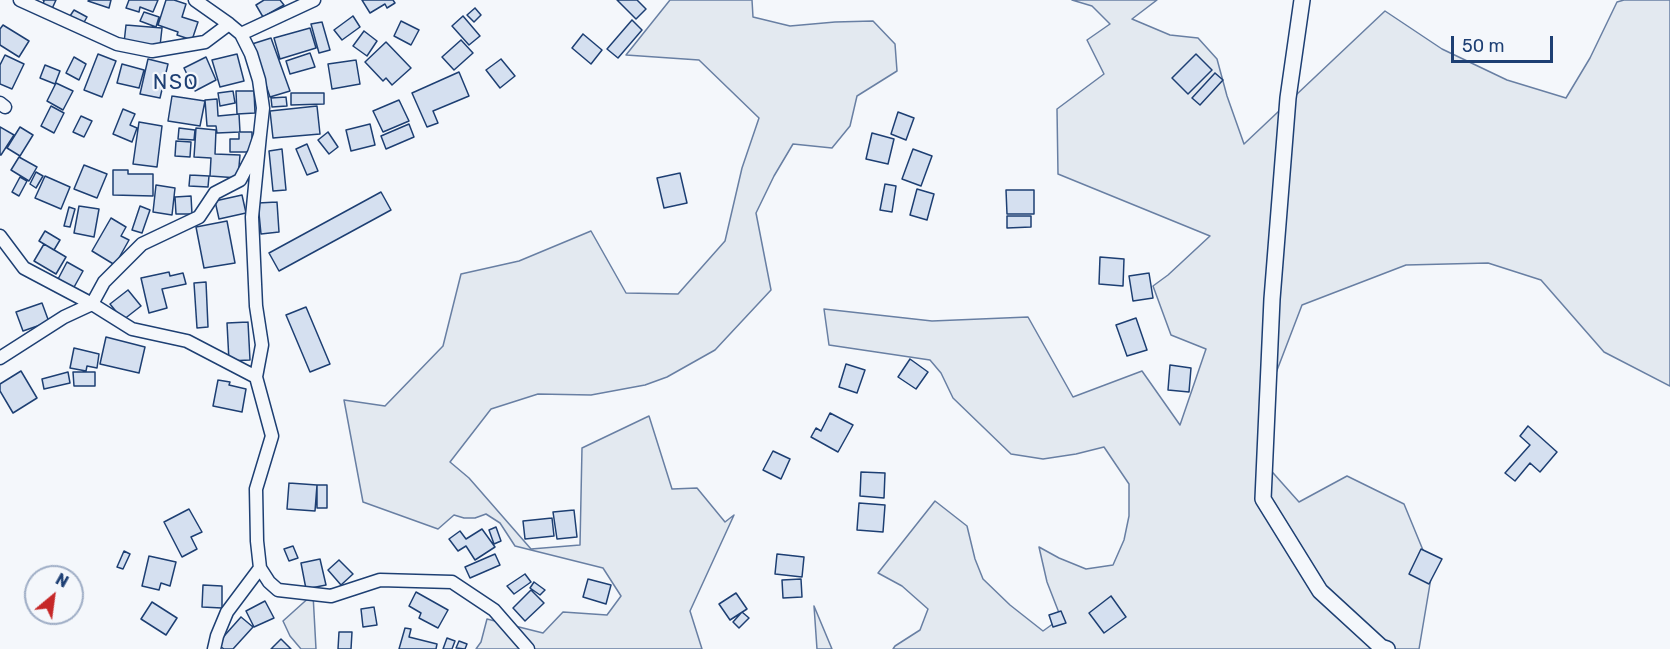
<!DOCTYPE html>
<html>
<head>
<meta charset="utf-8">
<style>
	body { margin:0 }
	#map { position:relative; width:1670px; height:649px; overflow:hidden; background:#f4f7fb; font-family:Rubik,sans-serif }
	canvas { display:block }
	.north { position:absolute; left:24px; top:565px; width:60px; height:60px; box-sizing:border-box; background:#f4f7fb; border:2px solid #9eadc5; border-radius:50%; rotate:29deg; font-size:16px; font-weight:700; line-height:24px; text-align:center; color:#1d3f73 }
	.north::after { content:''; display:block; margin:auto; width:21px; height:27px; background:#c62828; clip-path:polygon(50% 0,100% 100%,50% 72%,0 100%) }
	.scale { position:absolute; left:1451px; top:36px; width:102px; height:27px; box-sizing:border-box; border:3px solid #1d3f73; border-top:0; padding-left:8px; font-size:18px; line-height:21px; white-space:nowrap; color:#1d3f73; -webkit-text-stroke:4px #f4f7fb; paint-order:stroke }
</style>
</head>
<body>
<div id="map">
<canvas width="1670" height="649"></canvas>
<div class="north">N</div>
<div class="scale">50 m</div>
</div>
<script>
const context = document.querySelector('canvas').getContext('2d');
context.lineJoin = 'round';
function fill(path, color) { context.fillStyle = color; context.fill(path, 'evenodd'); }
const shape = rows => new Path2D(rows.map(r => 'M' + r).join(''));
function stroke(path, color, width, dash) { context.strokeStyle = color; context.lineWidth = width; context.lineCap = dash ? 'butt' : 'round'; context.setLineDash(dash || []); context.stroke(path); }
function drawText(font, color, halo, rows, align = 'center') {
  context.font = font + ' Rubik,sans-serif'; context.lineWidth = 4.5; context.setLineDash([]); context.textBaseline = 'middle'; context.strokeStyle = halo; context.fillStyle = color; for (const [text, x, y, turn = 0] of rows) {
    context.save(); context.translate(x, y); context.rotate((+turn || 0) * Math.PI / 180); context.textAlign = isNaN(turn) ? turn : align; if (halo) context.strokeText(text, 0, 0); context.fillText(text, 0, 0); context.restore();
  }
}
const green = shape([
	[670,0,752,0,753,17,790,26,835,22,873,21,895,44,897,71,857,96,850,126,832,148,793,144,774,176,756,213,771,290,715,350,667,377,645,385,591,395,538,394,491,409,450,462,469,478,531,549,580,545,582,448,649,416,672,489,697,488,725,522,734,515,690,611,702,649,476,649,481,642,487,619,543,633,563,612,607,615,621,596,603,568,515,546,500,523,486,514,475,518,464,518,454,515,438,529,363,502,344,400,385,406,443,346,461,274,519,261,591,231,626,293,678,294,725,241,742,168,759,118,699,60,626,55,670,0],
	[1072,0,1157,0,1132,19,1170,35,1198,38,1217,59,1227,96,1244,144,1385,11,1442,49,1507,80,1566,98,1590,58,1617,2,1624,0,1670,0,1670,386,1604,352,1541,280,1488,263,1406,265,1302,305,1266,399,1266,465,1299,502,1347,476,1404,504,1432,572,1419,649,893,649,895,646,920,630,928,609,902,586,878,573,935,501,967,526,975,559,983,579,1010,605,1043,631,1061,618,1047,582,1039,547,1059,558,1086,569,1113,565,1124,540,1129,516,1129,484,1104,447,1076,454,1043,459,1011,454,953,398,941,373,930,360,829,345,824,309,932,321,1028,317,1073,397,1142,371,1180,425,1206,349,1171,335,1153,286,1168,275,1210,236,1058,174,1057,109,1104,74,1087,40,1110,24,1092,6,1072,0],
	[313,594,316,649,301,649,290,636,283,621,313,594],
	[814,606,832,649,817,649,814,606]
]);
fill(green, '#e3e9f0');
stroke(green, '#687fa3', 1.5);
const building = shape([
	[43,0,56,0,51,11,42,7,44,1,43,0],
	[89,0,111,0,109,8,88,1,89,0],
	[129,0,158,0,153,12,140,7,139,12,126,8,129,0],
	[166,0,174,0,186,4,182,17,198,22,192,40,177,35,178,32,158,25,166,0],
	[264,0,280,0,284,5,263,17,256,5,264,0],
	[362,0,393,0,395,3,387,8,385,4,370,13,362,0],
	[617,0,637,0,646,9,636,19,617,0],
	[475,8,481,15,474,22,467,15,475,8],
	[74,10,87,17,83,24,70,16,74,10],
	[144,12,159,17,156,27,140,21,144,12],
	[353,16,360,27,342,40,334,30,353,16],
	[463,16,480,36,469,45,452,26,463,16],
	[632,20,642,30,618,58,607,49,632,20],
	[401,21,419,30,411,45,394,36,401,21],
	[322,22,330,50,319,53,311,24,322,22],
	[3,25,29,41,19,57,0,45,0,29,3,25],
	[126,25,162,28,160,46,124,43,126,25],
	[310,28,316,48,280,59,274,38,310,28],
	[364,31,377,41,367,56,353,46,364,31],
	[583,34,602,50,591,64,572,48,583,34],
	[271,38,290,91,270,97,252,44,271,38],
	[461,40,473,53,454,70,442,57,461,40],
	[386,42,411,68,392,85,386,78,383,81,365,62,386,42],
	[310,53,315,67,290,74,286,61,310,53],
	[98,54,116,61,102,97,84,90,98,54],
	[237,54,244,81,220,87,212,60,237,54],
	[1196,54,1212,70,1188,94,1172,78,1196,54],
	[5,55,24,64,12,89,0,84,0,65,5,55],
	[74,57,86,64,79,80,66,73,74,57],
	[206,57,216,80,195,91,184,68,206,57],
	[148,59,168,64,160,98,140,94,148,59],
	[501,59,515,76,500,88,486,70,501,59],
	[356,60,360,84,332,89,328,64,356,60],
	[122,64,144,70,139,88,117,83,122,64],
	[45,65,60,71,55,84,40,78,45,65],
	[459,72,469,96,433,111,438,123,427,127,412,93,459,72],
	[1215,73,1223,80,1200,105,1192,98,1215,73],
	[56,83,73,91,63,110,47,101,56,83],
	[233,91,235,103,220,106,218,93,233,91],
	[236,91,254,91,255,113,237,114,236,91],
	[291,93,324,93,324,104,291,105,291,93],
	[172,96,205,101,200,126,168,121,172,96],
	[286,97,287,106,272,107,271,98,286,97],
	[217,99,218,116,239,114,240,132,217,133,216,126,207,126,205,100,217,99],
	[399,100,409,121,383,132,373,111,399,100],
	[51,106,64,113,54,133,41,126,51,106],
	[317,106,320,134,273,138,270,111,317,106],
	[123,109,135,114,130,125,137,128,132,142,113,134,123,109],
	[898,112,914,118,906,140,891,134,898,112],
	[81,116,92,121,84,137,73,132,81,116],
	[139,122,162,126,157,167,133,164,139,122],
	[370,124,375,145,351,151,346,130,370,124],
	[409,124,414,137,386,149,381,136,409,124],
	[0,127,14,135,1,155,0,155,0,127],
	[20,127,33,135,20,156,7,148,20,127],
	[179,128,195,130,194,140,178,139,179,128],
	[196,128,216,130,215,154,240,155,238,178,210,176,211,158,194,157,196,128],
	[239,132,252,132,252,152,230,152,230,139,239,139,239,132],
	[328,132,338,147,329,154,318,140,328,132],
	[872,133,894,139,888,164,866,159,872,133],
	[176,141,191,142,190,157,175,156,176,141],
	[307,144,318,171,307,175,296,149,307,144],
	[282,149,286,190,273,191,269,151,282,149],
	[913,149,932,156,921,186,902,179,913,149],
	[19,157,37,167,29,181,11,170,19,157],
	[84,165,107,174,97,198,74,189,84,165],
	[113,170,128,170,128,174,153,174,153,196,113,195,113,170],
	[36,172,43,176,36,188,30,184,36,172],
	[680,173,687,203,664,208,657,178,680,173],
	[190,175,209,176,208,187,189,186,190,175],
	[45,176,70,187,61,209,35,198,45,176],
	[20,177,27,181,19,196,12,192,20,177],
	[885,184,896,186,892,212,880,210,885,184],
	[156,185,175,188,172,215,153,212,156,185],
	[917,189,934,194,927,220,910,215,917,189],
	[1006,190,1034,190,1034,214,1007,214,1006,190],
	[381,192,391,210,279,271,269,253,381,192],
	[242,195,246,213,219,219,215,201,242,195],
	[191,196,192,214,176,214,175,197,191,196],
	[277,202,279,232,261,234,258,203,277,202],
	[79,206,99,209,94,237,74,233,79,206],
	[140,206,150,210,142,233,132,230,140,206],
	[69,207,75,209,70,227,64,226,69,207],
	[1007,216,1031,216,1031,227,1007,228,1007,216],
	[111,218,126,227,121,236,129,240,115,265,92,251,111,218],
	[227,221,235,263,204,268,196,227,227,221],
	[45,231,60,240,54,250,39,241,45,231],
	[44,244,66,257,56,274,34,261,44,244],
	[1100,257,1124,259,1123,286,1099,284,1100,257],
	[67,262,83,271,73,289,57,281,67,262],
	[169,272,170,276,183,273,186,284,162,289,167,308,149,313,141,278,169,272],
	[1149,273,1153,298,1133,301,1129,276,1149,273],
	[206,282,208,327,197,328,194,283,206,282],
	[128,290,141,306,123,320,110,304,128,290],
	[42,303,49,322,23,331,16,312,42,303],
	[306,307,330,364,310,372,286,315,306,307],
	[1136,318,1147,350,1127,356,1116,325,1136,318],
	[248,322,250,360,229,361,227,323,248,322],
	[106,337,145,347,139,373,100,364,106,337],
	[74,348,99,354,97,368,87,366,86,371,70,368,74,348],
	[910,359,928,372,916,389,898,377,910,359],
	[846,364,865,370,857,393,839,387,846,364],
	[1170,365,1191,368,1189,392,1168,390,1170,365],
	[21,371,37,398,13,413,0,391,0,384,21,371],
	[68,372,70,383,44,389,42,379,68,372],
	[73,372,95,372,95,386,74,386,73,372],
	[218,380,230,382,229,385,246,389,242,412,213,406,218,380],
	[830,413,853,425,838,452,811,437,816,428,821,431,830,413],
	[1528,426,1557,452,1540,472,1530,463,1515,481,1505,473,1530,445,1520,436,1528,426],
	[773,451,790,459,781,479,763,470,773,451],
	[861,472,885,473,884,498,860,496,861,472],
	[289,483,317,485,315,511,287,509,289,483],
	[317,485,327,485,327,508,317,508,317,485],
	[859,503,885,505,883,532,857,530,859,503],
	[189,509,202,532,191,537,197,549,182,557,164,522,189,509],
	[574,510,577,537,557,539,553,512,574,510],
	[552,518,554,536,525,539,523,521,552,518],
	[496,527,501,541,494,544,489,530,496,527],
	[482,529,495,547,475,560,466,546,458,551,449,539,460,531,466,539,482,529],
	[293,546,298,558,289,561,284,549,293,546],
	[1421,549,1442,559,1429,584,1409,574,1421,549],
	[124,551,130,554,123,569,117,567,124,551],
	[495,554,500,565,470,578,465,567,495,554],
	[777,554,804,557,802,577,775,574,777,554],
	[149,556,176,562,170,586,161,583,159,590,142,586,149,556],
	[320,559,326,585,306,589,301,563,320,559],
	[339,560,353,574,341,585,328,570,339,560],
	[525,574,531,582,514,594,507,586,525,574],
	[588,579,611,585,606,604,583,597,588,579],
	[801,579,802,597,783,598,782,580,801,579],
	[534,582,545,590,540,595,530,588,534,582],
	[203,585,222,586,222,608,202,607,203,585],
	[531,590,544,603,525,621,513,608,531,590],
	[416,592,448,610,438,628,419,618,421,613,409,606,416,592],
	[736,593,747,609,730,620,719,604,736,593],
	[1111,596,1126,617,1104,633,1089,613,1111,596],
	[265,601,274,618,254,627,246,611,265,601],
	[152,602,177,618,166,635,141,619,152,602],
	[374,607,377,625,363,627,361,609,374,607],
	[1061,611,1066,623,1053,627,1049,615,1061,611],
	[742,612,749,618,739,628,733,622,742,612],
	[241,617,253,627,233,649,224,649,217,644,241,617],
	[405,628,411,629,409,637,437,644,436,649,399,649,405,628],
	[339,632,352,632,351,649,338,649,339,632],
	[447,638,455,641,452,649,443,649,447,638],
	[281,639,291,649,271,649,281,639],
	[459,641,467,644,465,649,456,648,459,641]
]);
fill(building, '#d5e0f0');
stroke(building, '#1d3f73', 1.5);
const minor = shape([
	[20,0,117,44,152,51,205,42,229,24,241,34,314,0],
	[195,0,229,24],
	[0,103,5,107],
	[0,236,24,268,92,304,132,329,187,341,256,377],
	[0,358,64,317,92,304,104,282,142,244,199,217,215,193,240,180,254,153,260,135,263,108,259,80,251,54,241,34],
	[260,568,269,582,278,590,331,596,380,580,452,582,494,610,528,649],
	[214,649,217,636,227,612,260,568,257,541,256,489,272,436,256,377,262,345,256,306,252,217,260,135]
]);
const tertiary = shape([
	[1302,0,1288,98,1272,299,1263,499,1320,591,1381,647,1387,649]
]);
stroke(minor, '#1d3f73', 15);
stroke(tertiary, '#1d3f73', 18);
stroke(minor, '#f4f7fb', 12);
stroke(tertiary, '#f4f7fb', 15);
context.letterSpacing = '1.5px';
drawText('21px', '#1d3f73', '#f4f7fb', [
	["NSO",176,83]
]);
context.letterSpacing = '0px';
</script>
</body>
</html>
